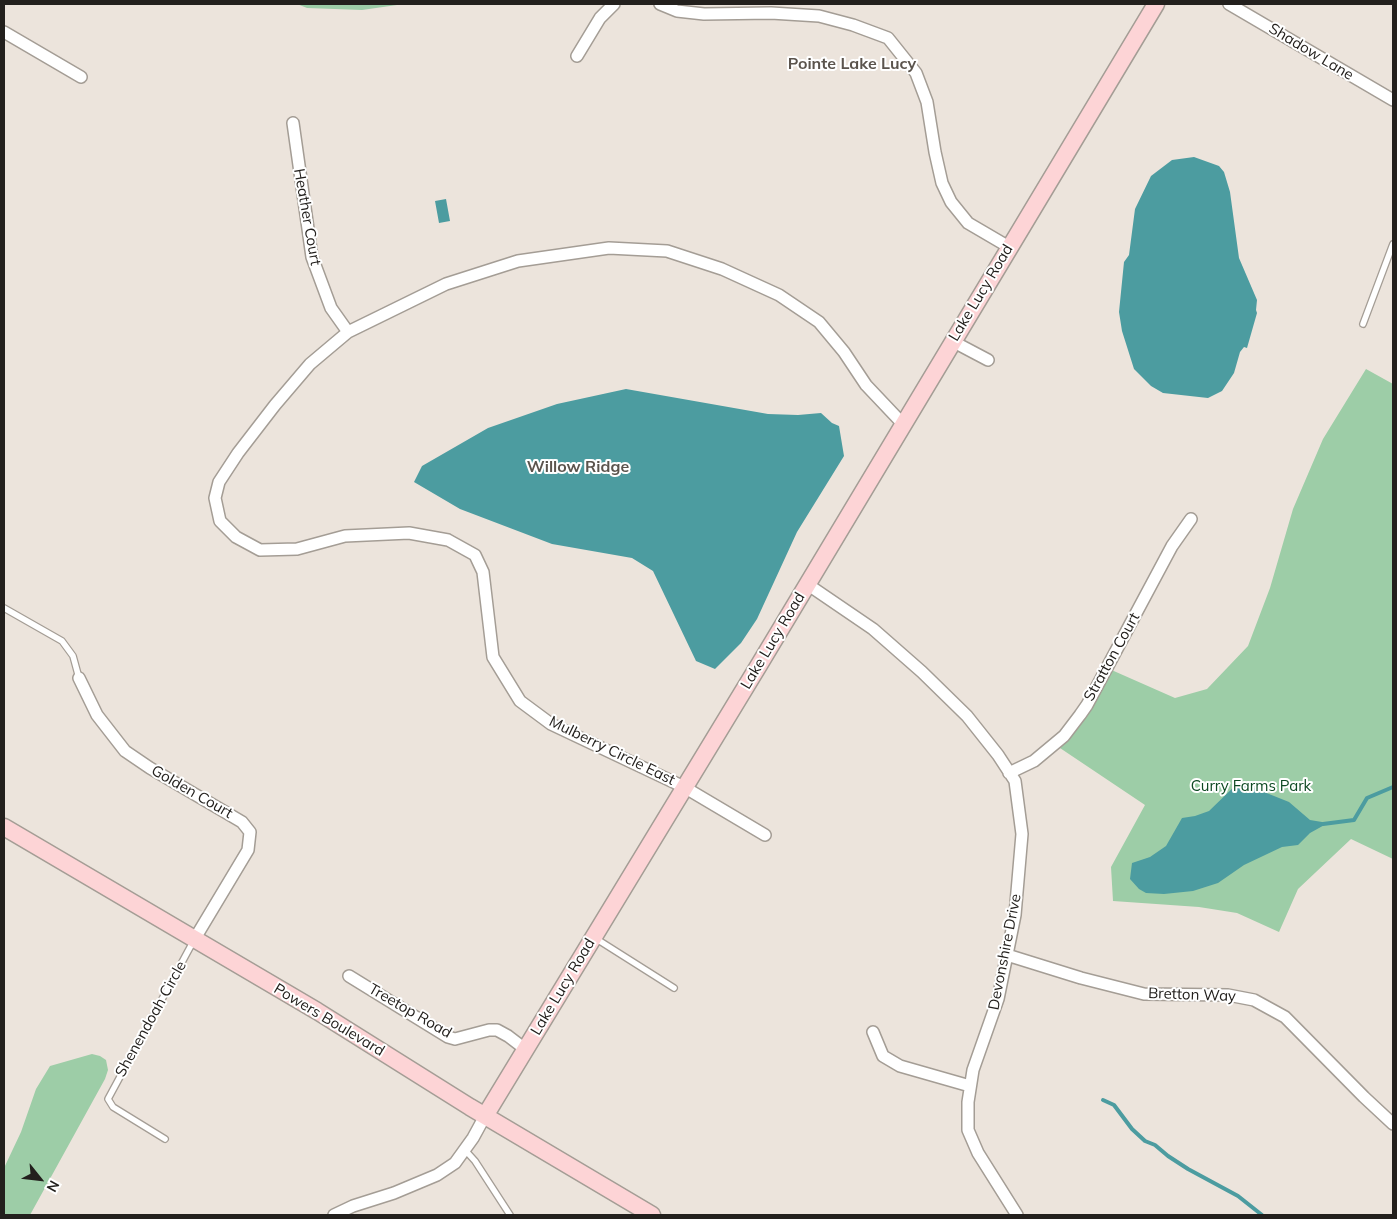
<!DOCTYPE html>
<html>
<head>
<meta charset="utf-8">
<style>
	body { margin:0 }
	#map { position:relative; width:1397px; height:1219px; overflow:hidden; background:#ece4dc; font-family:Mulish,sans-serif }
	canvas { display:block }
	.frame { position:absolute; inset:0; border:5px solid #23201d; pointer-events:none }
	.north { position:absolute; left:15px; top:1154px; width:50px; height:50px; -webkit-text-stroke:4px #fff; paint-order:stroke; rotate:119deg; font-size:14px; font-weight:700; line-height:20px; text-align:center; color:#23201d }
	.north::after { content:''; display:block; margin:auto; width:18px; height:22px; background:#23201d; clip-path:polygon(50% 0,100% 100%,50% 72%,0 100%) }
</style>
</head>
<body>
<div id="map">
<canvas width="1397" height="1219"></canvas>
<div class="frame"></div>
<div class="north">N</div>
</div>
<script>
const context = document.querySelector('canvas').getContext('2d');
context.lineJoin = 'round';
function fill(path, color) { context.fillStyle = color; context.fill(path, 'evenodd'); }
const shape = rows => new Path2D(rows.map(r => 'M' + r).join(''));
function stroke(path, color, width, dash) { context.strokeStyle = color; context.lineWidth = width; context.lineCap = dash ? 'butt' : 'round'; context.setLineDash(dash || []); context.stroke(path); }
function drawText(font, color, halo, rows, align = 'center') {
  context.font = font + ' Mulish,sans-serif'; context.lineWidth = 4; context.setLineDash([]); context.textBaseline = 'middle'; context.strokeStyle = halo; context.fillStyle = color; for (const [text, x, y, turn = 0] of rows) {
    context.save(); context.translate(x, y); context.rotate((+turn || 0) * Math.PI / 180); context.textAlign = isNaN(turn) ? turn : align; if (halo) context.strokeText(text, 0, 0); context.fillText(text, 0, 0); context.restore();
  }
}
fill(shape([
	[297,4,404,4,362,10,307,8],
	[1366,369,1393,384,1393,859,1351,839,1298,889,1279,932,1237,913,1199,907,1113,901,1111,867,1145,805,1054,744,1087,705,1091,685,1107,668,1175,698,1207,689,1248,646,1270,588,1293,509,1323,439],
	[92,1054,100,1056,106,1060,108,1070,105,1079,30,1215,4,1215,4,1168,21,1132,36,1089,50,1066]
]), '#9dcda7');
fill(shape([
	[1194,157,1219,166,1224,172,1230,192,1239,258,1257,300,1256,310,1257,313,1247,348,1244,347,1240,352,1234,373,1222,391,1208,398,1163,393,1151,386,1134,369,1122,331,1119,312,1124,262,1129,255,1135,209,1151,176,1172,160],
	[446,199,450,221,439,223,435,201],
	[626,389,768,414,798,415,821,413,832,423,839,426,844,456,797,532,757,619,741,643,715,669,696,661,653,571,632,558,552,544,460,509,414,482,422,466,488,428,557,404],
	[1239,782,1289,802,1310,820,1328,823,1310,833,1298,845,1282,847,1244,865,1218,883,1193,891,1164,894,1146,893,1139,889,1130,879,1132,863,1150,857,1166,846,1182,818,1195,816,1209,811]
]), '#4c9ca0');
stroke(shape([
	[1323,824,1354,820,1367,798,1393,787],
	[1103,1100,1114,1105,1132,1129,1145,1141,1155,1145,1168,1156,1188,1169,1238,1196,1262,1215]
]), '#4c9ca0', 4);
const lane = shape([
	[1363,324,1393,244],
	[4,608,62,641,73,656,79,678],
	[595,938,674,988],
	[165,1139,113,1107,108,1099,194,940],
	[465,1150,475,1161,510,1215]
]);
const street = shape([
	[660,4,677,11,704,14,771,13,819,16,853,25,888,38,916,73,927,102,935,152,942,183,951,202,968,223,1009,247],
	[1229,4,1393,100],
	[4,32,81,77],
	[577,56,600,18,614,4],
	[293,123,312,257,331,308,348,332],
	[952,341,988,360],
	[807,584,873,629,922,672,967,716,998,755,1015,781,1022,834,1015,915,998,999,973,1070,968,1102,968,1130,978,1153,1017,1215],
	[79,678,97,715,125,751,150,768,242,822,250,832,248,850,194,940],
	[1009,773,1034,761,1064,736,1080,715,1087,705,1172,546,1191,519],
	[765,835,684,787,551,724,520,701,493,657,483,572,475,555,448,540,409,533,345,536,297,549,260,550,236,537,220,521,215,498,219,482,238,453,275,405,310,364,348,332,446,284,518,261,609,248,667,251,722,269,779,295,819,322,844,352,866,385,902,423],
	[1007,955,1081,978,1144,994,1228,995,1254,1000,1285,1017,1364,1097,1393,1124],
	[349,976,448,1037,455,1039,489,1030,497,1030,508,1036,525,1049],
	[873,1032,883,1056,900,1066,970,1086],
	[334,1215,353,1206,394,1193,437,1175,455,1163,473,1138,485,1116]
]);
const secondary = shape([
	[4,827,317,1011,470,1107,652,1215],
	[485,1116,759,665,1156,4]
]);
stroke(lane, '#a49d95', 8);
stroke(street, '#a49d95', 14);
stroke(secondary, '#a49d95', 19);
stroke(lane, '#fff', 5.5);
stroke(street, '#fff', 11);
stroke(secondary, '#fdd4d6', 16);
drawText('15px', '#23201d', '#fff', [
	["Shadow Lane",1311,52,31],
	["Heather Court",307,217,80],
	["Lake Lucy Road",981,293,-59],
	["Lake Lucy Road",773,641,-59],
	["Stratton Court",1112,657,-61],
	["Mulberry Circle East",612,751,26],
	["Golden Court",192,792,30],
	["Devonshire Drive",1005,952,-79],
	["Lake Lucy Road",563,987,-59],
	["Bretton Way",1192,995,2],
	["Treetop Road",410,1011,30],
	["Shenendoah Circle",151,1019,-61],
	["Powers Boulevard",329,1020,31]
]);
drawText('15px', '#0e4923', '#fff', [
	["Curry Farms Park",1251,786]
]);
drawText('bold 16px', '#5b544d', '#fff', [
	["Pointe Lake Lucy",852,64],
	["Willow Ridge",578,467]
]);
</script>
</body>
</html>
